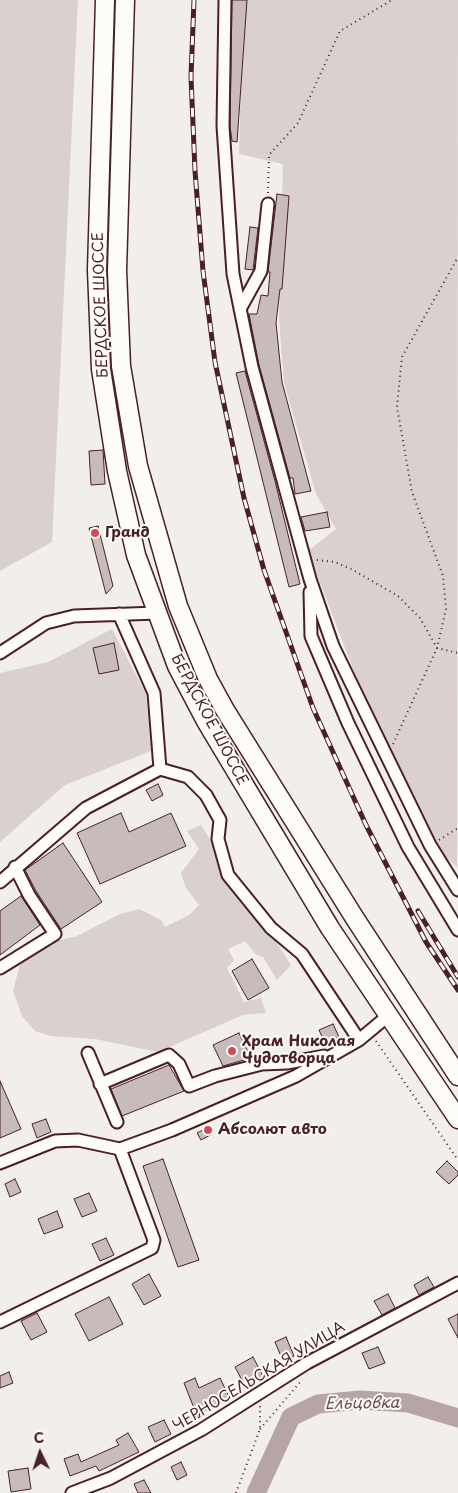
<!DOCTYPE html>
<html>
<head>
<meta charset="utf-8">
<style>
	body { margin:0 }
	#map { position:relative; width:458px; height:1493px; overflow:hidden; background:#f2efeb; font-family:"Playpen Sans",sans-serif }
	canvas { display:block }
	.north { position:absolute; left:15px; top:1428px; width:50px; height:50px; -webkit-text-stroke:4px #fdfcf7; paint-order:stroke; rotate:356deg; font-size:14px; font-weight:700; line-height:20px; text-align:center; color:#4a1f2b }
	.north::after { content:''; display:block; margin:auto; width:18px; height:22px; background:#4a1f2b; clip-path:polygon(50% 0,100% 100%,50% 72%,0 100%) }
</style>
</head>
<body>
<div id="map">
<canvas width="458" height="1493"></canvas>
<div class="north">С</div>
</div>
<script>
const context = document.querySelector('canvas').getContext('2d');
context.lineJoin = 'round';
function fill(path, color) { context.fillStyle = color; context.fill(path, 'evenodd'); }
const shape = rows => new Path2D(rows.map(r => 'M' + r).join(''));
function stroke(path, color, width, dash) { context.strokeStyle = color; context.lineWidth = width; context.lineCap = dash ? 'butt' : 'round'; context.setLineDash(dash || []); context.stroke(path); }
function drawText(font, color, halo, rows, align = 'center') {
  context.font = font + ' "Playpen Sans",sans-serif'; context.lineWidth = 4; context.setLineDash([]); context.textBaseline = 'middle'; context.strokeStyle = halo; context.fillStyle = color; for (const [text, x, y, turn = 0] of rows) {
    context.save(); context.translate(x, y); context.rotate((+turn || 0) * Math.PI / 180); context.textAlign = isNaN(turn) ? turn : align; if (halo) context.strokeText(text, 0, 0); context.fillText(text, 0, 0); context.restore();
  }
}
fill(shape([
	[0,0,78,0,52,542,0,571],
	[243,0,458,0,457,867,430,845,382,745,308,551,336,529,316,494,284,383,279,319,283,164,239,154],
	[112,629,146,694,151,751,65,785,0,842,0,673,48,662],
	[201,825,291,965,277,980,263,957,256,955,245,941,228,949,234,960,227,968,244,1002,261,998,266,1013,243,1015,158,1052,95,1039,51,1036,35,1031,22,1016,13,991,20,964,48,943,77,936,120,914,139,909,161,920,165,927,189,915,199,905,186,888,181,873,199,849,187,831]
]), '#d9d0cf');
stroke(shape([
	[256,1493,291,1417,318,1404,360,1400,408,1403,458,1418]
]), '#b7a5a6', 19);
const building = shape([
	[232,0,247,0,237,142,232,141,230,126,232,0],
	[277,194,289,196,282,289,280,289,276,323,282,382,311,491,295,494,293,478,290,478,259,365,249,314,257,314,261,295,268,296,270,272,268,272,277,194],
	[250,227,258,228,253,270,245,269,250,227],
	[245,371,275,481,300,584,289,587,236,373,245,371],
	[103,450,105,484,91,485,89,451,103,450],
	[327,512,330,527,305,531,301,517,327,512],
	[98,526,113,586,106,594,89,528,98,526],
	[114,643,119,670,99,674,93,648,114,643],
	[158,784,163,795,152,801,146,790,158,784],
	[121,813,129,832,171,813,186,846,100,884,77,833,121,813],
	[63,843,102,902,61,929,36,891,25,870,63,843],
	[21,896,40,925,0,955,0,911,21,896],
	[252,959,269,988,248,1000,232,971,252,959],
	[333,1024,339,1037,325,1043,319,1030,333,1024],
	[239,1033,251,1058,223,1066,213,1045,239,1033],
	[169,1065,184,1091,122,1116,111,1089,169,1065],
	[0,1081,21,1129,0,1138,0,1081],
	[46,1119,51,1132,37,1138,32,1124,46,1119],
	[209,1127,212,1134,201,1140,197,1133,209,1127],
	[163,1159,199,1260,178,1267,143,1166,163,1159],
	[447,1161,458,1172,458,1175,449,1184,436,1172,447,1161],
	[15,1179,21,1192,10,1197,5,1184,15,1179],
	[89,1193,97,1211,82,1217,74,1199,89,1193],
	[57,1211,63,1227,44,1234,38,1219,57,1211],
	[106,1238,114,1255,100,1261,92,1244,106,1238],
	[149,1274,161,1296,144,1305,132,1284,149,1274],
	[428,1277,434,1287,419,1295,414,1285,428,1277],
	[388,1294,395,1308,382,1315,374,1301,388,1294],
	[109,1297,123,1324,89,1341,75,1314,109,1297],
	[37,1313,47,1332,31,1340,21,1321,37,1313],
	[458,1314,458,1338,448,1319,458,1314],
	[286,1337,294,1356,283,1361,275,1342,286,1337],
	[378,1347,385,1363,369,1369,362,1353,378,1347],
	[253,1357,263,1376,245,1386,235,1367,253,1357],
	[9,1372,13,1383,0,1388,0,1376,9,1372],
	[195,1378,199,1388,220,1378,230,1399,199,1413,200,1417,189,1422,185,1412,194,1408,184,1383,195,1378],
	[164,1420,171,1434,155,1442,148,1427,164,1420],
	[128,1433,139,1452,99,1471,96,1466,70,1476,64,1459,78,1454,81,1462,119,1445,116,1440,128,1433],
	[181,1462,187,1475,177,1480,171,1467,181,1462],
	[28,1468,31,1489,11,1492,8,1471,28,1468],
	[144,1480,151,1493,138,1493,134,1484,144,1480]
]);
fill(building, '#c8bbbb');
stroke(building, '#4a1f2b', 1);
const minor = shape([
	[225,0,223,126,233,274,252,367,310,579,333,646,430,845,458,890],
	[240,309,261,271,268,204],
	[310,592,311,636,348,723,408,847,458,930],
	[0,653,46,623,74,616,157,613],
	[160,769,188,777,206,795,220,820,218,839,228,875,271,928,302,954,359,1040],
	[0,882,86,808,160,769,154,693,119,614],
	[0,968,55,934,29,895,15,867],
	[88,1053,117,1122],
	[100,1084,169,1055,179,1064,189,1086,215,1076,262,1064,287,1063,324,1056],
	[0,1163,55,1141,78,1140,120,1149,172,1130,296,1076,359,1040,389,1015],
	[0,1322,152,1248,154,1240,120,1149],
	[72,1493,111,1478,201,1430,307,1363,458,1283]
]);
const highway = shape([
	[105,0,97,270,101,369,117,471,136,555,177,666,206,721,330,928,458,1119],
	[125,0,117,271,121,366,138,466,178,606,208,679,225,710,354,917,458,1076]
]);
stroke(minor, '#4a1f2b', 15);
stroke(highway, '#4a1f2b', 21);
stroke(shape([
	[268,193,269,155,298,123,340,31,392,0],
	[317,560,335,562,351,569,398,596,420,618,437,648,458,653],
	[393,744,437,648,446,609,443,576,412,492,397,407,402,357,458,257],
	[439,840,458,828],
	[376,1041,458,1160],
	[260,1429,302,1380],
	[236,1493,260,1429,260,1406]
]), '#4a1f2b', 2, [1, 4]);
stroke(minor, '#fdfcf7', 11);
stroke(highway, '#fdfcf7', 18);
const rail = shape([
	[194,0,191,77,195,171,203,271,215,362,244,498,264,570,313,708,366,825,426,942,458,990],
	[418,911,458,977]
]);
stroke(rail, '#4a1f2b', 5);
stroke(rail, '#fdfcf7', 3, [9]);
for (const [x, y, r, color] of [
	[95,533,5,"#d1495b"],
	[232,1051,5,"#d1495b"],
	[208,1130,5,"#d1495b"]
]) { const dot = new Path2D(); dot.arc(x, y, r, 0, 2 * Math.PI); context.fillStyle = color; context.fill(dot); stroke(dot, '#fdfcf7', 2); }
drawText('15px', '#4a1f2b', '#fdfcf7', [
	["БЕРДСКОЕ ШОССЕ",101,305,-92],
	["БЕРДСКОЕ ШОССЕ",209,720,62],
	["ЧЕРНОСЕЛЬСКАЯ УЛИЦА",259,1377,-31]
]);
drawText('bold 15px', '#4a1f2b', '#fdfcf7', [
	["Гранд",105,533],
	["Храм Николая",242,1042],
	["Чудотворца",242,1059],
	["Абсолют авто",218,1130]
], 'left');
drawText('italic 16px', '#704e56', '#fdfcf7', [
	["Ельцовка",362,1404,-1]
]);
</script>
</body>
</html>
